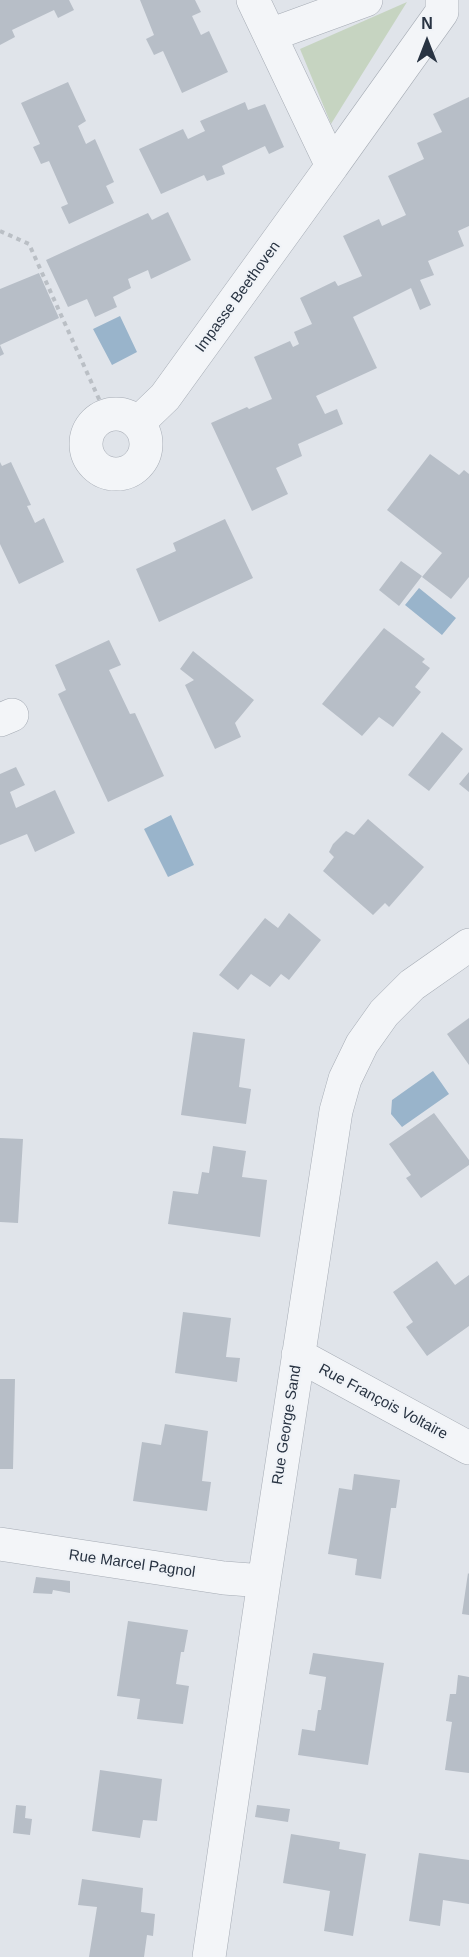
<!DOCTYPE html>
<html>
<head>
<meta charset="utf-8">
<style>
	body { margin:0 }
	#map { position:relative; width:469px; height:1957px; overflow:hidden; background:#e0e4ea; font-family:Helvetica,sans-serif }
	canvas { display:block }
	.north { position:absolute; left:397px; top:12px; width:60px; height:60px; -webkit-text-stroke:4px #f0f3f7; paint-order:stroke; rotate:0deg; font-size:16px; font-weight:700; line-height:24px; text-align:center; color:#283342 }
	.north::after { content:''; display:block; margin:auto; width:21px; height:27px; background:#283342; clip-path:polygon(50% 0,100% 100%,50% 72%,0 100%) }
</style>
</head>
<body>
<div id="map">
<canvas width="469" height="1957"></canvas>
<div class="north">N</div>
</div>
<script>
const context = document.querySelector('canvas').getContext('2d');
context.lineJoin = 'round';
function fill(path, color) { context.fillStyle = color; context.fill(path, 'evenodd'); }
const shape = rows => new Path2D(rows.map(r => 'M' + r).join(''));
function stroke(path, color, width, dash) { context.strokeStyle = color; context.lineWidth = width; context.lineCap = dash ? 'butt' : 'round'; context.setLineDash(dash || []); context.stroke(path); }
function drawText(font, color, halo, rows, align = 'center') {
  context.font = font + ' Helvetica,sans-serif'; context.lineWidth = 4.5; context.setLineDash([]); context.textBaseline = 'middle'; context.strokeStyle = halo; context.fillStyle = color; for (const [text, x, y, turn = 0] of rows) {
    context.save(); context.translate(x, y); context.rotate((+turn || 0) * Math.PI / 180); context.textAlign = isNaN(turn) ? turn : align; if (halo) context.strokeText(text, 0, 0); context.fillText(text, 0, 0); context.restore();
  }
}
fill(shape([
	[407,2,331,124,300,49]
]), '#c6d4c1');
fill(shape([
	[120,316,137,352,112,365,93,329],
	[419,588,456,618,442,635,405,605],
	[171,815,194,865,168,877,144,829],
	[433,1071,449,1094,402,1127,391,1114,392,1100]
]), '#99b4cb');
fill(shape([
	[0,0,69,0,74,10,58,18,54,10,12,30,15,37,0,45],
	[140,0,195,0,201,12,192,16,201,35,209,31,228,72,182,93,163,51,154,55,146,39,154,35],
	[68,82,86,121,78,126,86,144,95,139,114,182,106,186,114,203,69,224,61,207,68,204,49,161,41,164,33,147,40,144,21,103],
	[469,97,469,226,458,231,464,246,428,261,434,275,420,280,431,305,420,310,411,288,353,317,377,368,316,396,325,414,337,409,343,424,298,444,302,456,276,468,288,494,252,511,211,423,247,407,249,409,272,399,254,357,290,341,293,347,299,344,294,332,312,324,300,298,335,281,338,286,362,276,343,236,379,219,382,226,406,215,388,176,424,159,417,143,442,132,433,114],
	[245,102,248,110,265,104,284,147,269,154,265,146,222,166,225,174,207,181,204,175,161,194,139,149,183,129,188,139,205,131,200,121],
	[168,212,191,260,151,279,148,270,128,279,131,288,113,297,117,307,95,317,87,299,68,307,46,260,148,213,152,220],
	[39,273,59,318,0,345,4,354,0,356,0,289],
	[430,454,459,475,464,470,469,474,469,577,451,599,422,577,442,553,387,510],
	[0,462,2,466,11,462,31,505,27,506,35,523,44,518,64,562,19,584,0,544],
	[225,519,253,578,159,622,136,569,176,551,173,543],
	[401,561,422,576,399,606,379,590],
	[384,628,425,659,422,662,430,668,415,687,421,692,393,727,379,717,362,736,322,704],
	[109,640,121,665,109,670,130,714,135,713,164,776,108,802,58,694,66,690,55,665],
	[193,651,254,700,235,723,241,737,215,749,185,685,194,680,180,669],
	[442,732,463,749,429,791,408,775],
	[16,767,25,785,10,792,16,808,55,790,75,833,35,852,27,834,0,845,0,774],
	[469,772,469,792,459,784],
	[368,819,424,867,389,907,385,903,373,915,323,871,334,857,329,852,333,844,346,831,354,835],
	[289,913,321,940,289,980,281,974,270,987,251,974,238,990,219,975,265,918,278,928],
	[469,1018,469,1065,447,1034],
	[193,1032,245,1039,239,1087,251,1089,246,1124,181,1115],
	[434,1113,469,1160,469,1165,421,1198,406,1178,411,1175,389,1144],
	[0,1138,23,1139,18,1223,0,1222],
	[213,1146,246,1151,242,1177,267,1180,260,1237,168,1224,173,1191,198,1194,202,1172,209,1173],
	[437,1261,455,1285,469,1275,469,1326,427,1356,406,1327,413,1322,393,1292],
	[183,1312,231,1318,226,1357,240,1358,237,1382,175,1373],
	[0,1379,15,1379,13,1469,0,1469],
	[165,1424,208,1431,202,1481,211,1482,207,1511,133,1501,142,1442,161,1445],
	[354,1474,400,1480,396,1508,391,1508,381,1579,355,1575,357,1559,328,1554,339,1488,352,1490],
	[468,1573,469,1574,469,1615,462,1614],
	[36,1577,70,1581,70,1593,53,1590,52,1594,33,1593],
	[128,1621,188,1630,184,1652,181,1652,176,1684,189,1686,183,1724,137,1719,140,1699,117,1696],
	[313,1653,384,1663,368,1765,298,1755,302,1729,315,1731,318,1710,321,1710,326,1677,309,1674],
	[458,1675,469,1677,469,1773,445,1770,452,1722,446,1721,450,1694,456,1694],
	[100,1770,162,1779,157,1821,143,1820,140,1838,92,1831],
	[16,1805,26,1806,25,1818,32,1819,30,1835,13,1833],
	[257,1805,290,1809,288,1822,255,1817],
	[291,1834,340,1842,339,1849,366,1854,353,1936,324,1931,330,1891,283,1883],
	[419,1853,469,1860,469,1904,443,1900,440,1926,409,1921],
	[82,1879,143,1888,141,1912,155,1914,153,1936,147,1935,144,1957,89,1957,97,1907,78,1905]
]), '#b7bec7');
const minor = shape([
	[253,0,332,166,442,12,442,0],
	[270,35,366,0],
	'86 444a30 30 0 1 1 60 0a30 30 0 1 1-60 0Z',
	[138,423,165,397,332,166],
	[0,720,12,715],
	[298,1355,469,1448],
	[0,1544,224,1578,264,1581],
	[209,1957,264,1581,336,1111,345,1079,362,1044,384,1013,412,985,469,945]
]);
stroke(minor, '#a5abb4', 34);
stroke(shape([
	[0,231,29,244,103,408]
]), '#babfc5', 4, [4.5, 4.5]);
stroke(minor, '#f3f5f8', 33);
drawText('15px', '#283342', '#f0f3f7', [
	["Impasse Beethoven",238,297,-54],
	["Rue François Voltaire",383,1402,28],
	["Rue George Sand",287,1425,-81],
	["Rue Marcel Pagnol",132,1564,8]
]);
</script>
</body>
</html>
